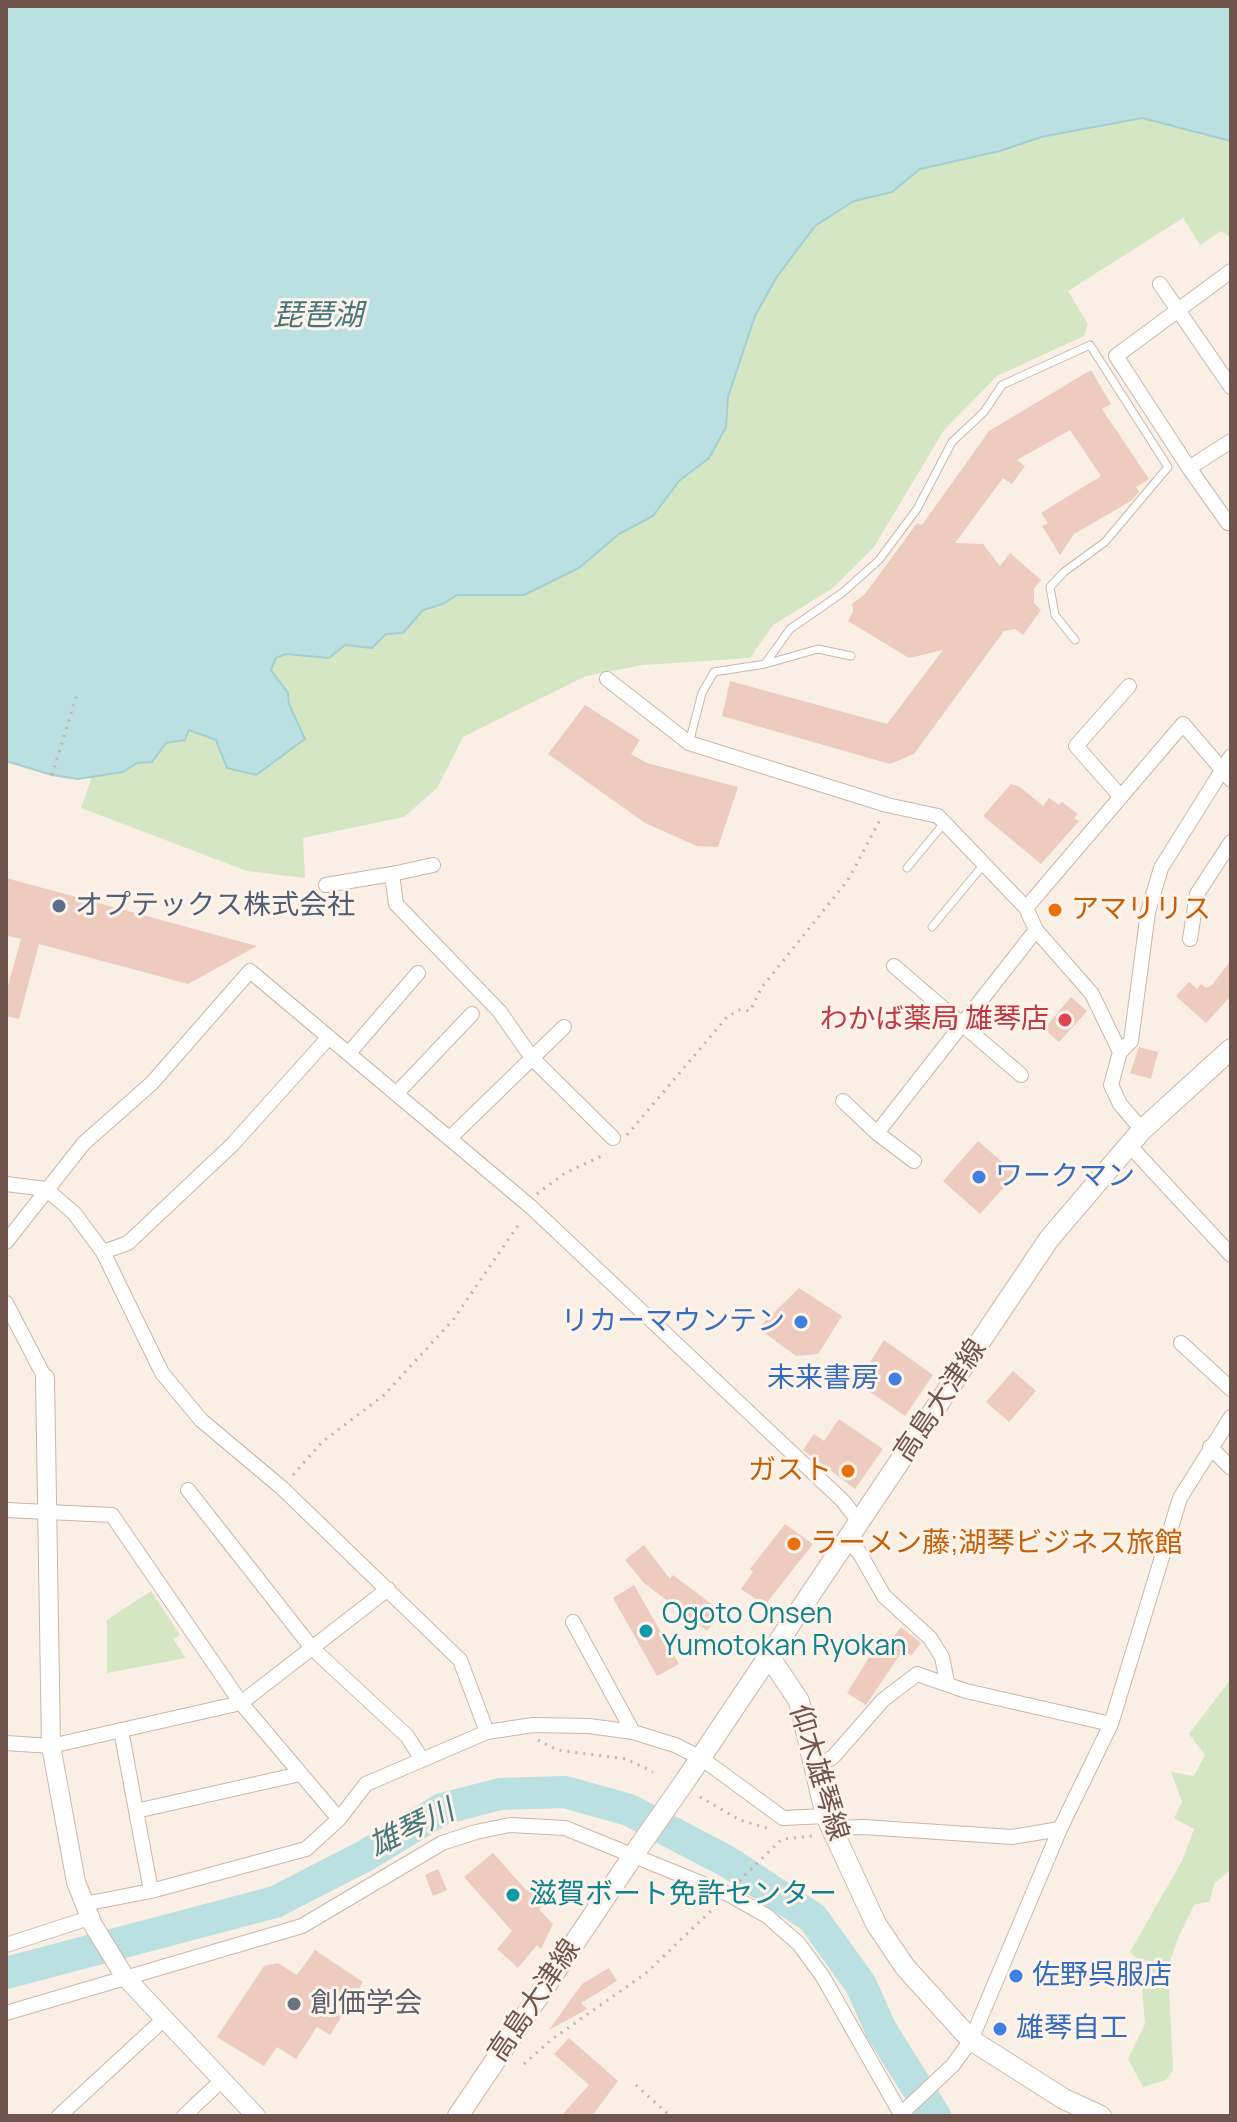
<!DOCTYPE html>
<html>
<head>
<meta charset="utf-8">
<style>
	body { margin:0 }
	#map { position:relative; width:1237px; height:2122px; overflow:hidden; background:#faefe4; font-family:Manrope,sans-serif }
	canvas { display:block }
	.frame { position:absolute; inset:0; border:8px solid #70554c; pointer-events:none }
</style>
</head>
<body>
<div id="map">
<canvas width="1237" height="2122"></canvas>
<div class="frame"></div>
</div>
<script>
const context = document.querySelector('canvas').getContext('2d');
context.lineJoin = 'round';
function fill(path, color) { context.fillStyle = color; context.fill(path, 'evenodd'); }
const shape = rows => new Path2D(rows.map(r => 'M' + r).join(''));
function stroke(path, color, width, dash) { context.strokeStyle = color; context.lineWidth = width; context.lineCap = dash ? 'butt' : 'round'; context.setLineDash(dash || []); context.stroke(path); }
function drawText(font, color, halo, rows, align = 'center') {
  context.font = font + ' Manrope,"Noto Sans JP",sans-serif'; context.lineWidth = 6; context.setLineDash([]); context.textBaseline = 'middle'; context.strokeStyle = halo; context.fillStyle = color; for (const [text, x, y, turn = 0] of rows) {
    context.save(); context.translate(x, y); context.rotate((+turn || 0) * Math.PI / 180); context.textAlign = isNaN(turn) ? turn : align; if (halo) context.strokeText(text, 0, 0); context.fillText(text, 0, 0); context.restore();
  }
}
fill(shape([
	[1142,118,1231,141,1231,238,1221,231,1200,245,1183,218,1068,291,1088,324,1084,336,997,376,944,430,874,547,833,588,773,625,750,658,643,665,586,676,463,737,437,788,404,817,303,838,305,878,247,871,81,808,92,777,123,772,137,763,152,762,166,743,185,740,189,730,216,740,305,739,289,704,288,693,271,670,276,658,286,654,329,658,345,645,372,648,386,634,403,633,423,610,443,604,457,595,524,595,579,568,619,534,653,516,679,481,709,458,726,427,728,397,755,316,776,278,815,226,854,201,892,192,920,169,1000,151,1041,137],
	[151,1591,180,1635,173,1639,186,1658,107,1673,107,1620],
	[1231,1679,1231,1869,1214,1884,1210,1901,1194,1905,1179,1936,1168,1966,1173,2070,1166,2080,1143,2087,1128,2059,1145,2024,1140,1961,1130,1952,1183,1859,1194,1829,1174,1818,1182,1802,1171,1772,1194,1776,1205,1755,1189,1734]
]), '#d5e6c4');
const water = shape([
	[6,6,1231,6,1231,141,1142,118,1041,137,1000,151,920,169,892,192,854,201,815,226,776,278,755,316,728,397,726,427,709,458,679,481,653,516,619,534,579,568,524,595,457,595,443,604,423,610,403,633,386,634,372,648,345,645,329,658,286,654,276,658,271,670,288,693,289,704,305,739,256,775,227,768,216,740,189,730,185,740,166,743,152,762,137,763,123,772,78,779,52,775,6,761,6,6]
]);
fill(water, '#bae0e1');
stroke(water, '#a2d0d2', 2);
stroke(shape([
	[6,1973,275,1902,363,1857,442,1809,500,1794,565,1792,629,1810,728,1862,813,1918,861,1985,881,2030,935,2116]
]), '#bae0e1', 32);
fill(shape([
	[1091,370,1111,404,1102,409,1149,479,1136,487,1139,492,1131,501,1074,534,1060,555,1042,526,1048,523,1041,513,1101,476,1070,430,1017,460,1025,466,1012,484,1003,478,955,543,983,544,1000,566,1010,553,1041,580,1034,589,1034,603,1041,610,1023,635,1015,629,1004,631,914,754,890,764,722,716,730,681,887,724,943,650,909,658,848,621,853,612,852,604,865,594,917,523,922,525,989,431],
	[585,705,640,740,631,754,647,763,738,787,718,847,697,846,645,823,548,754],
	[1011,784,1020,787,1043,806,1049,798,1059,805,1062,802,1078,814,1074,818,1079,821,1041,864,983,816],
	[6,878,257,946,188,984,39,944,19,1019,6,1016,6,993,21,939,6,935],
	[1231,960,1231,996,1206,1023,1176,996,1189,982,1197,989,1201,984,1206,988,1212,985],
	[1071,997,1087,1011,1059,1042,1044,1029],
	[1139,1047,1158,1052,1151,1079,1130,1073],
	[978,1141,1016,1174,980,1214,943,1181],
	[799,1288,842,1316,818,1354,796,1356,758,1328],
	[884,1340,933,1375,905,1416,857,1383],
	[1013,1371,1036,1391,1009,1422,986,1402],
	[839,1419,883,1449,855,1489,803,1450,814,1434,824,1441],
	[785,1524,813,1544,765,1605,741,1589,753,1572,750,1569],
	[644,1545,670,1579,673,1575,722,1612,707,1631,644,1583,625,1560],
	[634,1585,679,1664,657,1676,613,1598],
	[901,1627,921,1643,911,1656,903,1650,866,1705,847,1693,875,1648,882,1652],
	[493,1853,526,1890,536,1882,550,1899,539,1909,553,1924,541,1949,537,1945,518,1968,497,1949,512,1931,464,1877],
	[438,1869,447,1890,433,1896,425,1875],
	[315,1950,363,1982,330,2035,317,2027,296,2059,277,2047,264,2066,217,2037,264,1966,278,1963,297,1975],
	[609,1968,617,1981,581,2003,587,2009,549,2030,582,1984],
	[569,2038,618,2081,592,2116,561,2116,589,2085,554,2054]
]), '#edcbbe');
const service = shape([
	[765,664,790,629,842,593,879,560,917,509,952,442,984,412,1002,385,1090,345,1168,467,1105,542,1064,572,1050,587,1055,615,1075,640],
	[689,743,702,693,714,672,765,664,818,649,851,656],
	[907,868,945,822],
	[932,927,984,864]
]);
const minor = shape([
	[1160,284,1231,387],
	[1189,468,1116,356,1231,271],
	[1228,523,1189,468,1231,441],
	[607,679,689,743,887,805,938,816,1026,908,1036,930,1092,994,1120,1052,1111,1085,1120,1104,1142,1130],
	[1121,797,1076,746,1129,686],
	[392,874,433,865],
	[326,885,392,874,396,904,500,1012,532,1058,613,1138],
	[1026,908,1183,724,1231,780],
	[1190,939,1197,894,1231,842],
	[894,966,1021,1075],
	[1120,1052,1131,1041,1148,912,1161,868,1231,756],
	[349,1053,418,973],
	[397,1093,472,1014],
	[843,1101,877,1133,1036,930],
	[877,1133,914,1161],
	[450,1138,564,1027],
	[1128,1144,1231,1255],
	[6,1184,46,1189,74,1213,103,1252,162,1373,201,1420,282,1488,460,1660,487,1732],
	[6,1242,84,1143,152,1083,250,971,531,1207,843,1501,860,1523],
	[103,1252,128,1243,232,1145,329,1037],
	[6,1303,45,1378],
	[1181,1343,1231,1389],
	[1210,1447,1231,1468],
	[188,1490,312,1648,407,1736,421,1758],
	[6,1510,112,1515,241,1703,339,1819],
	[847,1541,859,1552,884,1596,930,1638,942,1657,947,1682],
	[573,1622,633,1732],
	[121,1730,151,1891],
	[6,1743,51,1746,241,1703,388,1589],
	[815,1768,833,1757,883,1700,917,1674,966,1691,1111,1724],
	[136,1811,300,1774],
	[833,1828,864,1827,1012,1837,1060,1829],
	[84,1904,151,1891,306,1849,339,1819,366,1784,487,1732,533,1725,589,1726,633,1732,675,1745,701,1758,783,1818,826,1816],
	[6,1945,89,1918],
	[6,2013,302,1926,442,1843,476,1832,510,1825,565,1828,728,1894,767,1916,799,1944,823,1977,902,2116],
	[59,2116,164,2019],
	[184,2116,222,2080],
	[899,2116,953,2065,971,2040,1060,1829,1111,1724,1180,1498,1231,1417]
]);
const tertiary = shape([
	[45,1378,51,1746,76,1882,93,1925,125,1977,256,2116]
]);
const secondary = shape([
	[769,1656,799,1701,826,1816,876,1924,905,1967,971,2040,1064,2099,1101,2116],
	[685,1781,1049,1239,1142,1130,1231,1049],
	[458,2116,639,1847]
]);
stroke(service, '#cab6ab', 9);
stroke(minor, '#cab6ab', 16);
stroke(tertiary, '#cab6ab', 20);
stroke(secondary, '#cfb7ac', 22);
stroke(shape([
	[52,775,77,694],
	[627,1135,727,1017,739,1010,750,1011,762,987,848,880,880,820],
	[537,1194,565,1173,606,1154],
	[293,1475,322,1442,384,1395,453,1320,521,1221],
	[538,1740,557,1750,626,1759,653,1772],
	[700,1797,740,1820,770,1829],
	[739,1881,782,1839,813,1836],
	[524,2064,551,2040,646,1973,715,1907],
	[636,2085,670,2116]
]), '#d1afa2', 3, [2, 6]);
stroke(service, '#fff', 7);
stroke(minor, '#fff', 14);
stroke(tertiary, '#fff', 18);
stroke(secondary, '#fff', 20);
const secondaryBridge = shape([
	[639,1847,685,1781]
]);
stroke(secondaryBridge, '#cfb7ac', 22, []);
stroke(secondaryBridge, '#fff', 20);
for (const [x, y, r, color] of [
	[59,906,8,"#5c6f8a"],
	[1055,910,8,"#e8710a"],
	[1065,1020,8,"#e0444e"],
	[979,1177,8,"#3f7fe0"],
	[801,1322,8,"#3f7fe0"],
	[895,1379,8,"#3f7fe0"],
	[848,1471,8,"#e8710a"],
	[794,1544,8,"#e8710a"],
	[646,1631,8,"#0f9aa8"],
	[513,1895,8,"#0f9aa8"],
	[1016,1976,8,"#3f7fe0"],
	[294,2004,8,"#6b7280"],
	[1000,2029,8,"#3f7fe0"]
]) { const dot = new Path2D(); dot.arc(x, y, r, 0, 2 * Math.PI); context.fillStyle = color; context.fill(dot); stroke(dot, '#fdf3ea', 3); }
drawText('28px', '#4e5e75', '#fdf3ea', [
	["オプテックス株式会社",75,906]
], 'left');
drawText('28px', '#c56008', '#fdf3ea', [
	["アマリリス",1071,910],
	["ガスト",832,1471,"right"],
	["ラーメン藤;湖琴ビジネス旅館",810,1544]
], 'left');
drawText('28px', '#be3a42', '#fdf3ea', [
	["わかば薬局 雄琴店",1049,1020]
], 'right');
drawText('28px', '#366cbe', '#fdf3ea', [
	["ワークマン",995,1177],
	["リカーマウンテン",785,1322,"right"],
	["未来書房",879,1379,"right"],
	["佐野呉服店",1032,1976],
	["雄琴自工",1016,2029]
], 'left');
drawText('28px', '#70554c', '#fdf3ea', [
	["高島大津線",941,1401,-56],
	["仰木雄琴線",818,1773,73],
	["高島大津線",535,2001,-56]
]);
drawText('28px', '#0d838f', '#fdf3ea', [
	["Ogoto Onsen",662,1615],
	["Yumotokan Ryokan",662,1647],
	["滋賀ボート免許センター",529,1895]
], 'left');
drawText('28px', '#5b616d', '#fdf3ea', [
	["創価学会",310,2004]
], 'left');
drawText('italic 30px', '#45777b', '#fdf3ea', [
	["琵琶湖",318,317],
	["雄琴川",412,1829,-26]
]);
</script>
</body>
</html>
